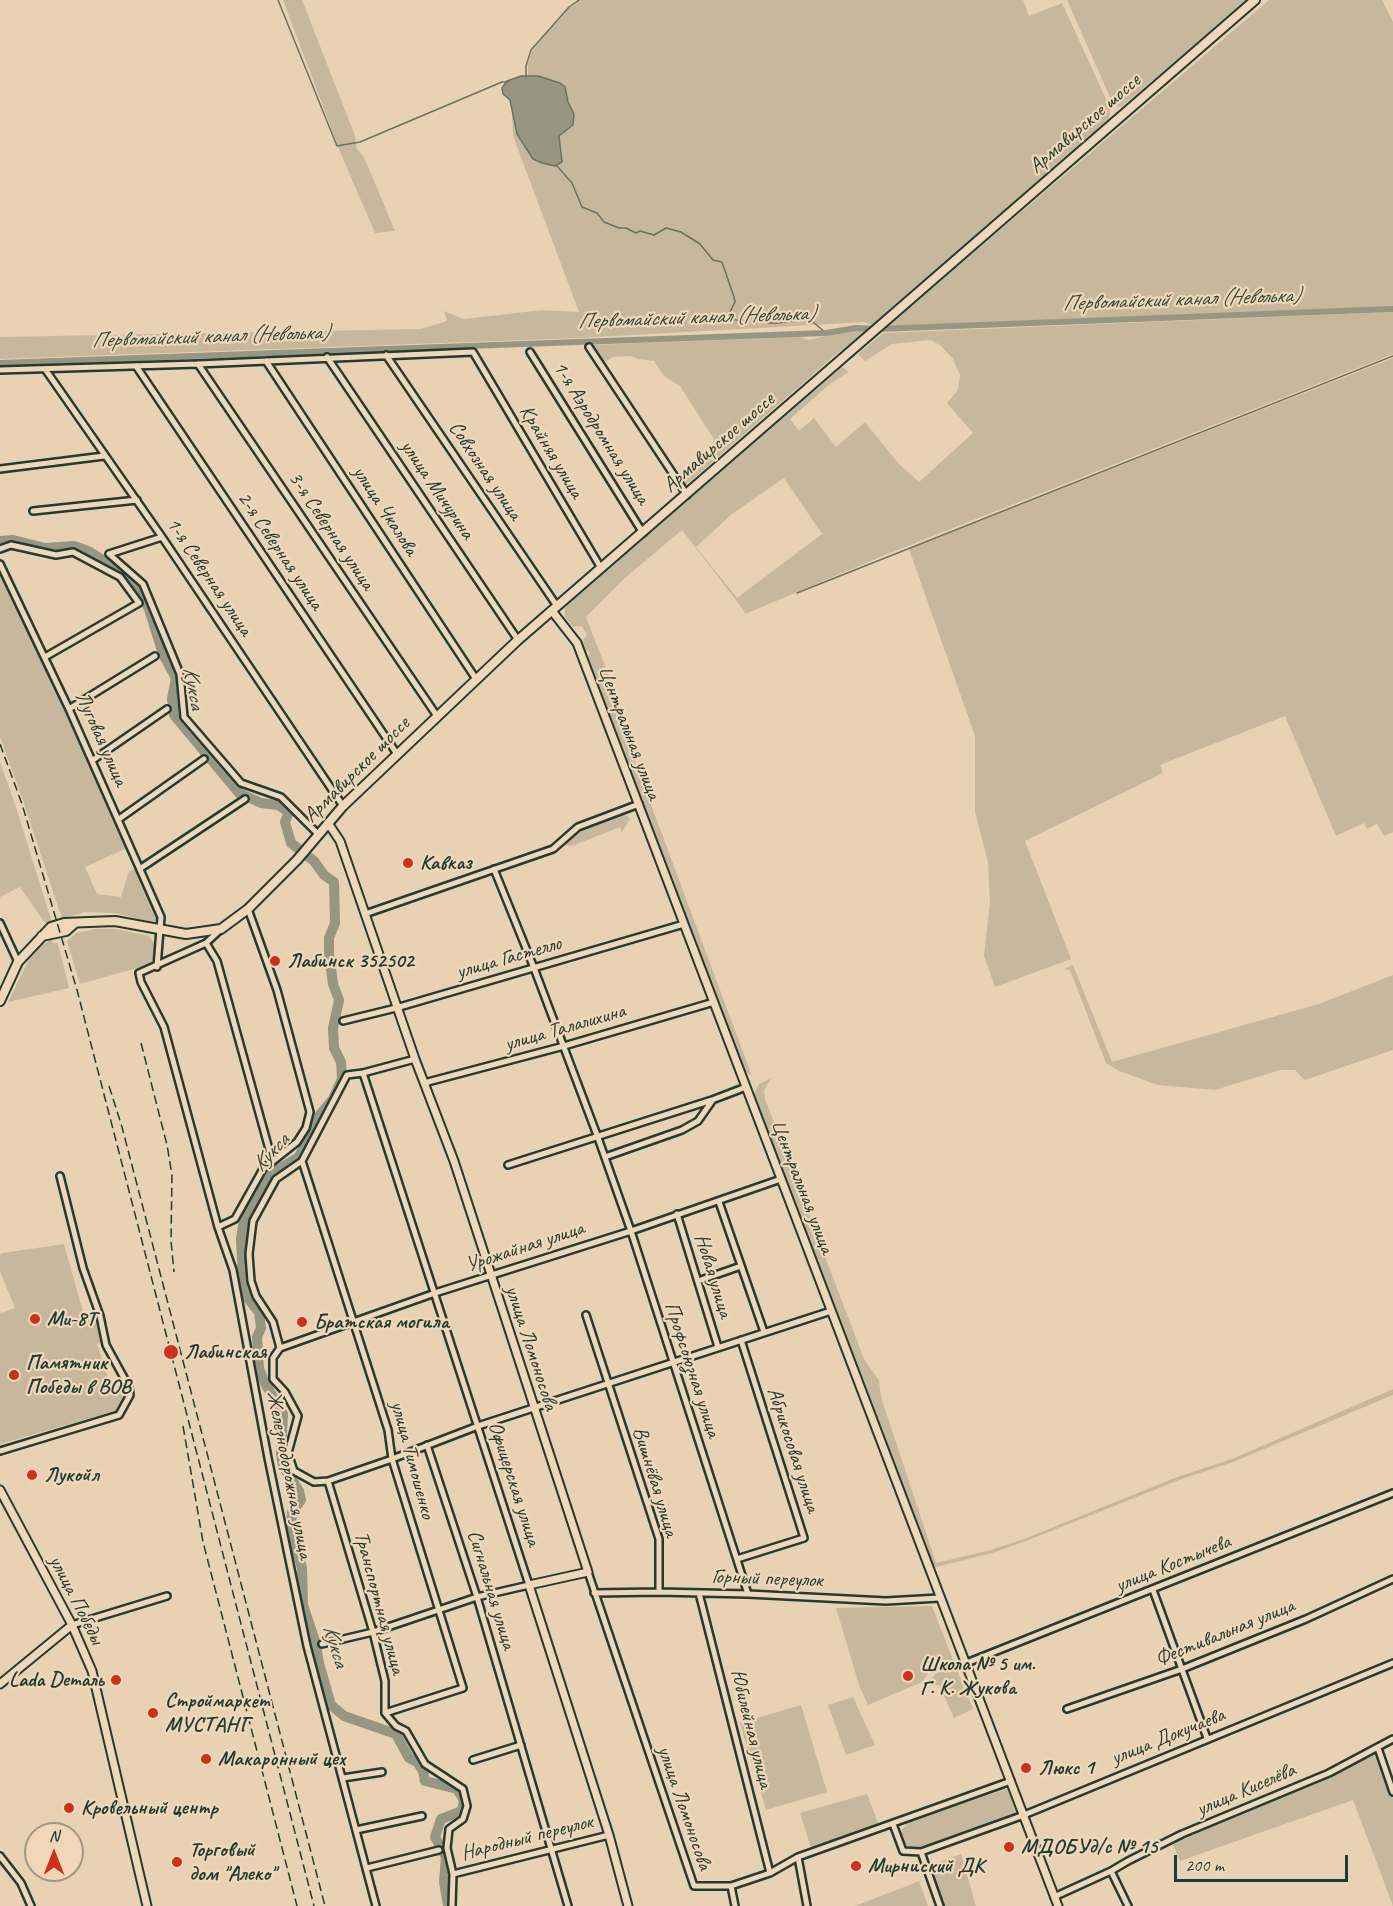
<!DOCTYPE html>
<html>
<head>
<meta charset="utf-8">
<style>
	body { margin:0 }
	#map { position:relative; width:1393px; height:1906px; overflow:hidden; background:#e9d1b3; font-family:Caveat,sans-serif }
	canvas { display:block }
	.north { position:absolute; left:24px; top:1822px; width:60px; height:60px; box-sizing:border-box; background:#f1d7b8; border:2px solid #9d9983; border-radius:50%; rotate:0deg; font-size:16px; font-weight:700; line-height:24px; text-align:center; color:#1f3d34 }
	.north::after { content:''; display:block; margin:auto; width:21px; height:27px; background:#c8321e; clip-path:polygon(50% 0,100% 100%,50% 72%,0 100%) }
	.scale { position:absolute; left:1174px; top:1855px; width:174px; height:27px; box-sizing:border-box; border:3px solid #1f3d34; border-top:0; padding-left:8px; font-size:18px; line-height:21px; white-space:nowrap; color:#1f3d34; -webkit-text-stroke:4px #f1d7b8; paint-order:stroke }
</style>
</head>
<body>
<div id="map">
<canvas width="1393" height="1906"></canvas>
<div class="north">N</div>
<div class="scale">200 m</div>
</div>
<script>
const context = document.querySelector('canvas').getContext('2d');
context.lineJoin = 'round';
function fill(path, color) { context.fillStyle = color; context.fill(path, 'evenodd'); }
const shape = rows => new Path2D(rows.map(r => 'M' + r).join(''));
function stroke(path, color, width, dash) { context.strokeStyle = color; context.lineWidth = width; context.lineCap = dash ? 'butt' : 'round'; context.setLineDash(dash || []); context.stroke(path); }
function drawText(font, color, halo, rows, align = 'center') {
  context.font = font + ' Caveat,sans-serif'; context.lineWidth = 4.5; context.setLineDash([]); context.textBaseline = 'middle'; context.strokeStyle = halo; context.fillStyle = color; for (const [text, x, y, turn = 0] of rows) {
    context.save(); context.translate(x, y); context.rotate((+turn || 0) * Math.PI / 180); context.textAlign = isNaN(turn) ? turn : align; if (halo) context.strokeText(text, 0, 0); context.fillText(text, 0, 0); context.restore();
  }
}
fill(shape([
	[283,0,302,0,354,133,357,149,364,157,395,231,375,233,341,154],
	[580,0,1023,0,1029,16,1062,3,1102,90,1109,106,1110,114,1108,120,873,326,866,322,580,338,0,359,0,337,421,329,447,321,444,311,464,319,542,310,579,312,513,136,512,113,514,124,559,136,573,126,574,114,568,102,564,87,538,76,528,76,528,64,532,51,542,38,568,9],
	[1067,0,1248,0,1122,106,1118,107,1113,104],
	[1269,0,1382,0,1393,22,1393,307,888,326],
	[1393,312,1393,354,885,555,745,614,742,608,682,530,626,577,586,617,640,756,634,759,752,1076,743,1070,588,656,590,654,588,650,585,651,582,642,587,634,581,626,573,627,565,617,565,609,569,602,842,367,849,372,831,383,790,419,799,431,814,418,836,447,865,422,898,463,919,482,973,433,947,403,958,390,960,375,953,359,940,345,930,340,892,344,865,361,858,354,883,333],
	[784,478,822,534,737,598,696,547,732,514],
	[853,329,864,330,867,332,835,355,686,485,683,484,678,477,684,477,719,447,680,386,664,376,654,361,638,359,631,356,613,357,602,364,590,345,799,337,809,340],
	[1393,358,1393,832,1384,836,1377,824,1367,829,1364,823,1336,836,1285,716,1175,759,1160,765,1163,773,1025,841,1071,959,995,987,984,956,990,902,988,862,975,812,975,736,909,549],
	[0,571,59,696,86,758,127,848,85,867,97,894,121,897,129,871,138,868,158,916,157,920,152,922,114,913,84,912,62,919,24,803,0,737],
	[0,762,16,807,52,923,45,923,20,887,0,897],
	[620,814,627,816,630,819,622,832,620,827,572,846,563,845,567,838,578,829],
	[95,929,116,929,149,936,155,944,152,964,80,984,67,941,76,933],
	[51,939,53,943,58,943,69,988,8,1002,29,959,38,948],
	[1073,965,1112,1062,1319,1004,1393,975,1393,1050,1305,1080,1295,1070,1280,1070,1215,1090,1158,1085,1119,1071,1106,1063,1070,970,1064,969],
	[776,1076,771,1079,764,1090,765,1099,864,1359,879,1380,881,1397,936,1563,991,1550,1024,1539,1177,1477,1232,1459,1393,1389,1393,1395,1233,1462,1179,1480,1026,1541,992,1553,932,1568,754,1094,759,1084],
	[64,1244,85,1319,99,1317,103,1342,97,1344,111,1386,124,1383,127,1389,127,1397,122,1409,0,1444,0,1311,1,1313,15,1308,0,1271,0,1255,3,1253],
	[932,1606,953,1660,930,1670,922,1682,868,1705,860,1688,836,1608],
	[955,1665,973,1709,954,1718,939,1685,927,1686,935,1674],
	[853,1697,875,1745,846,1755,828,1705],
	[801,1705,827,1792,766,1810,740,1723],
	[1374,1755,1379,1758,1393,1799,1393,1906,1353,1800,1180,1861,1172,1842],
	[1009,1788,1020,1813,918,1848,907,1846,901,1837,902,1830,907,1823],
	[867,1794,878,1823,811,1848,800,1813],
	[961,1854,976,1906,942,1906,928,1866],
	[919,1881,928,1906,855,1906,907,1886]
]), '#c7b89d');
const water = shape([
	[521,76,538,76,560,83,565,87,568,102,574,114,573,125,559,136,562,162,555,166,542,163,533,159,517,134,510,100,503,94,502,88,507,81,521,76]
]);
fill(water, '#989680');
stroke(water, '#687262', 1.5);
stroke(shape([
	[278,0,337,146,360,142,502,82,508,82],
	[526,77,526,66,531,50,569,7,579,0],
	[557,166,572,183,582,207,597,213,604,222,619,228,626,228,636,233,640,231,654,235,666,228,681,232,700,244,713,260,722,262,734,297,735,302,728,316,731,319,741,321,756,316,768,323,779,323,801,319,813,322,826,333],
	[797,593,1393,356]
]), '#687262', 1.5);
stroke(shape([
	[0,363,826,333,856,328,878,329,1393,309]
]), '#989680', 6);
stroke(shape([
	[0,541,13,540,45,548,74,546,88,551,116,568,137,584,149,609,163,654,176,678,172,699,174,715,239,793,261,803,278,805,289,812,285,822,291,843,314,861,324,875,334,882,335,923,329,938,329,953,333,984,339,1000,333,1028,334,1048,341,1062,342,1079,333,1099,319,1116,299,1157,275,1171,266,1182,249,1212,243,1226,241,1239,243,1280,246,1296,259,1312,261,1328,257,1337,259,1369,266,1385,283,1414,281,1454,283,1466,299,1491,301,1500,292,1512,291,1530,302,1568,303,1605,315,1641,319,1663,331,1705,344,1716,396,1734,409,1758,418,1763,423,1771,425,1781,457,1789,464,1800,462,1811,441,1819,435,1837,446,1857,444,1882,448,1906]
]), '#989680', 10);
const minor = shape([
	[589,347,687,495],
	[530,352,643,533],
	[386,355,557,606],
	[327,357,518,640],
	[266,361,476,679],
	[198,364,437,716],
	[136,366,397,754],
	[45,369,162,537,343,806],
	[0,370,198,364,473,352,601,568],
	[0,469,104,456],
	[33,511,137,500],
	[0,549,11,545,56,555,73,552,120,577,139,603,45,657],
	[109,554,143,584,180,674,184,717,241,783,281,797,318,834],
	[109,554,162,537],
	[0,564,69,709,161,917,157,967],
	[69,709,155,656],
	[93,760,167,709],
	[119,819,204,759],
	[141,868,245,799],
	[494,869,534,968,597,1135,631,1231,748,1594],
	[365,914,553,849,578,827,639,804],
	[0,923,18,962],
	[220,930,206,943,139,973,141,982,164,1027,218,1227,233,1270,268,1458,307,1646,376,1906],
	[206,943,217,961,272,1160],
	[343,1021,396,1008,684,924],
	[415,1059,363,1073,347,1075,302,1161,276,1179,253,1221,249,1254,251,1281,256,1296,273,1322,280,1348,273,1358,273,1379,285,1392,298,1416,288,1453,294,1471,314,1482,328,1481,392,1459,478,1426,831,1311],
	[424,1083,564,1046,714,1002],
	[605,1157,682,1130,698,1121,712,1101],
	[302,1161,388,1430,392,1459,463,1688,385,1713],
	[508,1165,712,1100,746,1087],
	[719,1202,764,1332],
	[677,1214,718,1347],
	[218,1227,235,1219,263,1169,297,1142,306,1128,310,1112,277,990,248,909],
	[698,1281,741,1266],
	[586,1315,659,1539,659,1592],
	[280,1348,435,1293,631,1231,781,1179],
	[427,1445,477,1597,568,1906],
	[0,1451,119,1415,130,1395,129,1387,106,1345,100,1316,83,1268,60,1176],
	[328,1481,373,1632,385,1681,385,1713,396,1726,406,1731,425,1764,463,1789,467,1806,463,1819,449,1829,447,1848,453,1874,452,1906],
	[737,1559,804,1538,741,1340],
	[588,1572,694,1886,731,1886,770,1873,798,1857,1011,1781],
	[1153,1590,1207,1738],
	[594,1593,659,1592,748,1594,886,1601,939,1598],
	[699,1593,770,1873],
	[72,1625,167,1596],
	[322,1644,373,1632,477,1597,529,1585,363,1073],
	[964,1664,1393,1493],
	[1067,1709,1182,1669,1306,1619,1393,1579],
	[1378,1748,1393,1792],
	[473,1760,521,1745],
	[343,1778,382,1772],
	[893,1824,903,1851,921,1852,940,1906],
	[356,1830,422,1816],
	[921,1852,1024,1815,1393,1663],
	[0,1856,21,1883,31,1906],
	[798,1857,807,1906],
	[367,1868,439,1850],
	[1111,1871,1128,1906],
	[453,1874,609,1835],
	[731,1886,735,1906],
	[1054,1897,1111,1871,1128,1861,1182,1834,1329,1773,1393,1739]
]);
const tertiary = shape([
	[552,611,577,643,1058,1906],
	[328,823,340,841,415,1059,454,1161,588,1572,529,1585,609,1835,628,1906],
	[0,1490,72,1625,92,1671,147,1906],
	[0,1684,72,1625]
]);
const secondary = shape([
	[42,936,66,931,75,923],
	[0,1001,18,962,51,927,64,923,115,921,186,934,221,929,248,909,297,860,343,806,518,640,1255,0]
]);
stroke(minor, '#1f3d34', 10);
stroke(tertiary, '#1f3d34', 11);
stroke(secondary, '#1f3d34', 12);
stroke(minor, '#f1d7b8', 5);
stroke(tertiary, '#f1d7b8', 7);
stroke(secondary, '#f1d7b8', 8);
stroke(shape([
	[0,744,22,804,77,990,314,1906],
	[141,1043,167,1145,172,1175,171,1241,174,1272],
	[109,1086,122,1127,325,1906],
	[183,1426,203,1542,297,1906]
]), '#1f3d34', 1.5, [9, 4.5]);
for (const [x, y, r, color] of [
	[408,863,6,"#c8321e"],
	[275,961,6,"#c8321e"],
	[35,1319,6,"#c8321e"],
	[302,1322,6,"#c8321e"],
	[171,1352,8,"#c8321e"],
	[14,1375,6,"#c8321e"],
	[32,1475,6,"#c8321e"],
	[908,1676,6,"#c8321e"],
	[116,1680,6,"#c8321e"],
	[153,1713,6,"#c8321e"],
	[206,1759,6,"#c8321e"],
	[1026,1768,6,"#c8321e"],
	[69,1808,6,"#c8321e"],
	[1009,1847,6,"#c8321e"],
	[177,1862,6,"#c8321e"],
	[856,1866,6,"#c8321e"]
]) { const dot = new Path2D(); dot.arc(x, y, r, 0, 2 * Math.PI); context.fillStyle = color; context.fill(dot); stroke(dot, '#f1d7b8', 2); }
drawText('21px', '#1f3d34', '#f1d7b8', [
	["Армавирское шоссе",1085,124,-41],
	["1-я Аэродромная улица",601,433,58],
	["Армавирское шоссе",719,443,-41],
	["Крайняя улица",551,452,59],
	["Совхозная улица",485,471,56],
	["улица Мичурина",437,490,56],
	["улица Чкалова",385,511,57],
	["3-я Северная улица",331,531,56],
	["2-я Северная улица",280,551,56],
	["1-я Северная улица",209,577,56],
	["Центральная улица",629,733,69],
	["Луговая улица",101,739,66],
	["Армавирское шоссе",357,770,-45],
	["улица Гастелло",509,958,-16],
	["улица Талалихина",565,1028,-16],
	["Центральная улица",802,1187,69],
	["Урожайная улица",525,1247,-18],
	["Новая улица",713,1276,73],
	["улица Ломоносова",531,1348,72],
	["Профсоюзная улица",692,1370,72],
	["Абрикосовая улица",793,1450,72],
	["улица Тимошенко",412,1460,75],
	["Железнодорожная улица",289,1475,79],
	["Вишнёвая улица",655,1482,73],
	["Офицерская улица",514,1484,72],
	["улица Костычева",1173,1564,-22],
	["Горный переулок",767,1579,2],
	["Сигнальная улица",491,1590,73],
	["улица Победы",76,1600,63],
	["Транспортная улица",379,1603,75],
	["Фестивальная улица",1225,1633,-22],
	["Юбилейная улица",751,1729,76],
	["улица Докучаева",1168,1737,-22],
	["улица Киселёва",1246,1790,-23],
	["улица Ломоносова",684,1808,71],
	["Народный переулок",527,1838,-14]
]);
drawText('bold 21px', '#1f3d34', '#f1d7b8', [
	["Кавказ",420,863],
	["Лабинск 352502",287,961],
	["Ми-8Т",47,1319],
	["Братская могила",314,1322],
	["Лабинская",184,1352],
	["Памятник",26,1363],
	["Победы в ВОВ",26,1387],
	["Лукойл",44,1475],
	["Школа № 5 им.",920,1664],
	["Г. К. Жукова",920,1688],
	["Lada Dеталь",104,1680,"right"],
	["Строймаркет",165,1701],
	["МУСТАНГ",165,1725],
	["Макаронный цех",218,1759],
	["Люкс 1",1038,1768],
	["Кровельный центр",81,1808],
	["МДОБУд/с № 15",1021,1847],
	["Торговый",189,1850],
	["дом \"Алеко\"",189,1874],
	["Мирниский ДК",868,1866]
], 'left');
drawText('italic 22px', '#314a3f', '#f1d7b8', [
	["Первомайский канал (Неволька)",1181,300,-2],
	["Первомайский канал (Неволька)",696,318,-2],
	["Первомайский канал (Неволька)",210,337,-2],
	["Кукса",193,688,80],
	["Кукса",271,1153,-47],
	["Кукса",335,1646,74]
]);
</script>
</body>
</html>
